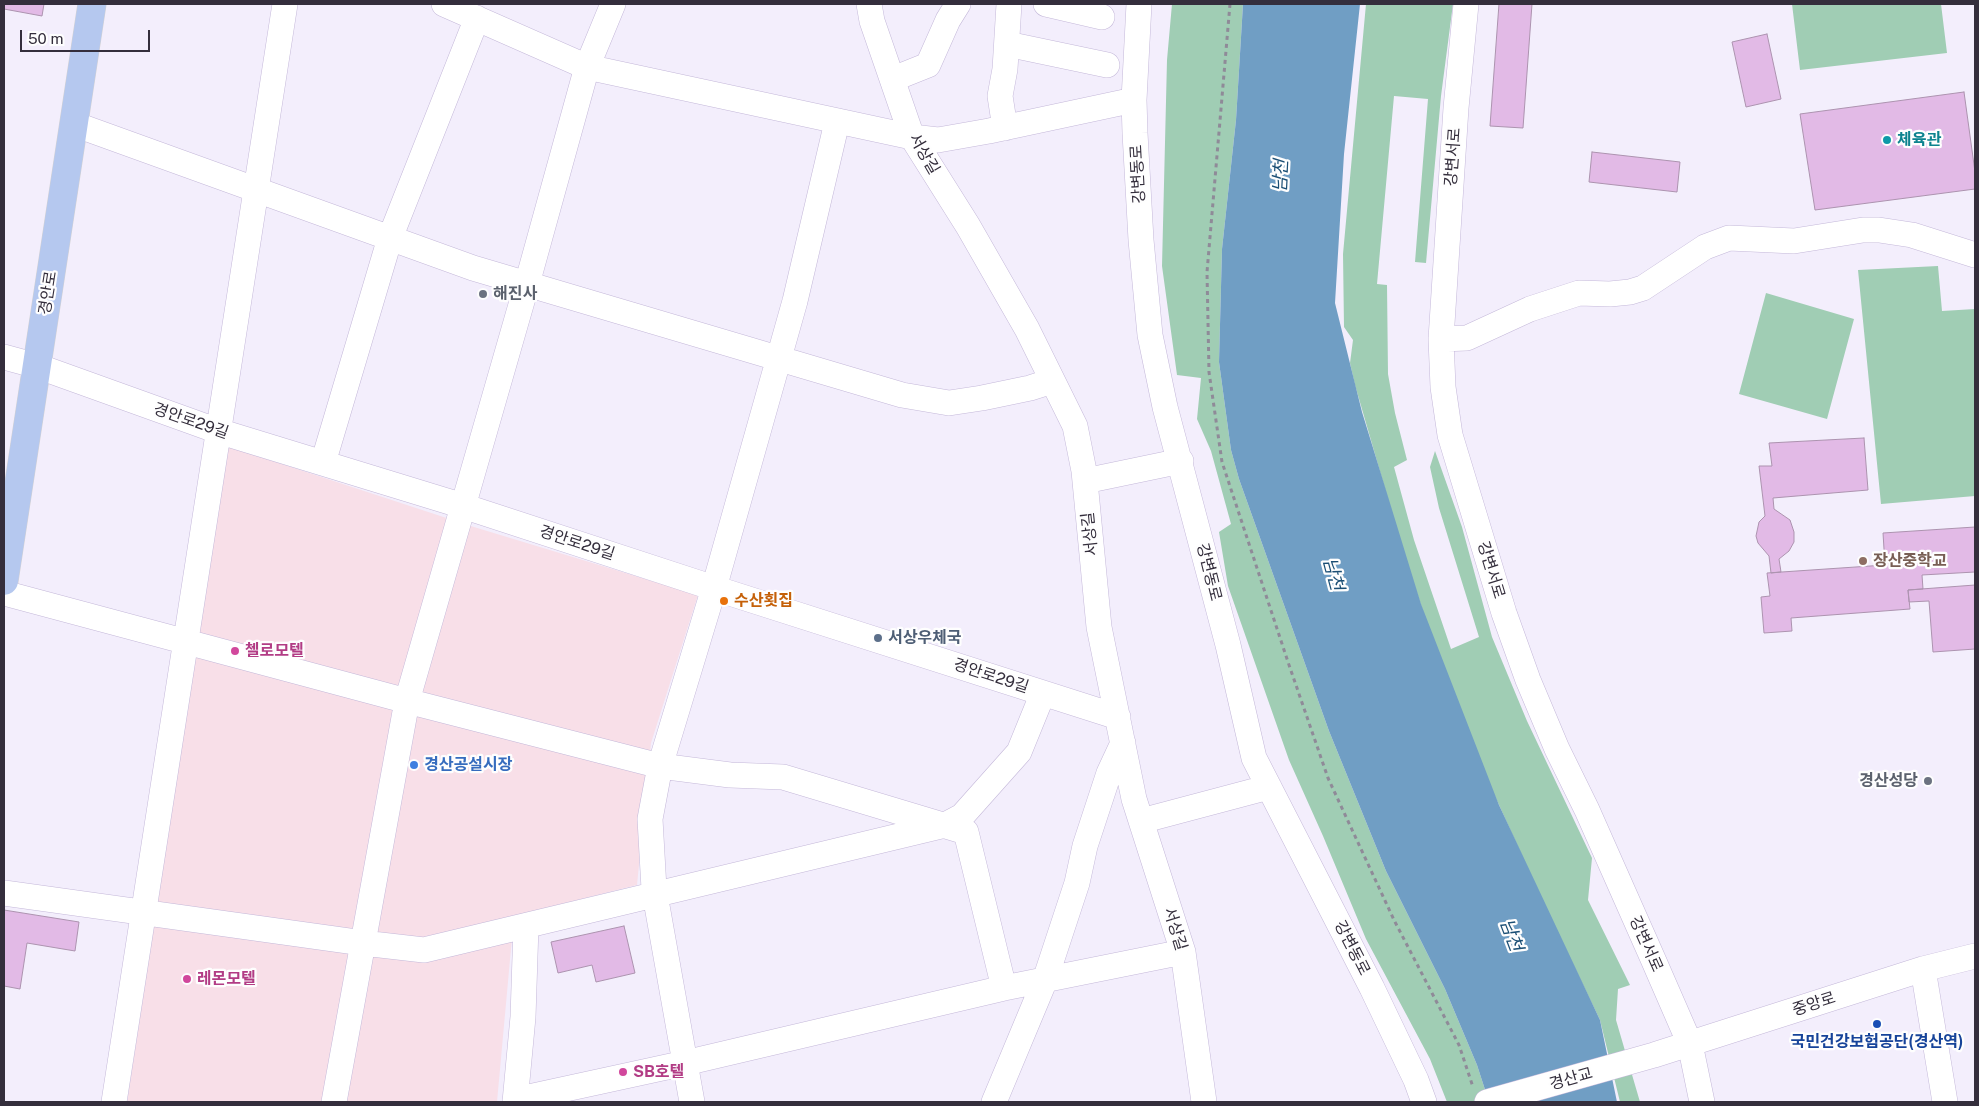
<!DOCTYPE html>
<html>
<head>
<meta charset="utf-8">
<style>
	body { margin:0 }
	#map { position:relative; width:1979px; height:1106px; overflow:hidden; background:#f3eefc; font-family:"Public Sans",sans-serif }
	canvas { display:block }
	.frame { position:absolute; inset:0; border:5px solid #342e3c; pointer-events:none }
	.scale { position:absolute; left:20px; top:30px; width:130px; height:22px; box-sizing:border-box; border:2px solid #342e3c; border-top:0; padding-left:6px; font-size:15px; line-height:18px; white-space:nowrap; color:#342e3c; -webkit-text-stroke:4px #fefefe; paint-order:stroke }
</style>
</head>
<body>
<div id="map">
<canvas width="1979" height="1106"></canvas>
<div class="frame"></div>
<div class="scale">50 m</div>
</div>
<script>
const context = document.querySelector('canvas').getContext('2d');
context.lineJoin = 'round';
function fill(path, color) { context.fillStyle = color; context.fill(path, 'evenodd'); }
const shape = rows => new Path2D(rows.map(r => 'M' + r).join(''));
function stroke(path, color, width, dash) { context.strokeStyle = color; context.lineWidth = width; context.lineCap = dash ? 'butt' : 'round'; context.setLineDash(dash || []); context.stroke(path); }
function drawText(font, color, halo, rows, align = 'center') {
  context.font = font + ' "Public Sans","Noto Sans KR",sans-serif'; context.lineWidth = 4.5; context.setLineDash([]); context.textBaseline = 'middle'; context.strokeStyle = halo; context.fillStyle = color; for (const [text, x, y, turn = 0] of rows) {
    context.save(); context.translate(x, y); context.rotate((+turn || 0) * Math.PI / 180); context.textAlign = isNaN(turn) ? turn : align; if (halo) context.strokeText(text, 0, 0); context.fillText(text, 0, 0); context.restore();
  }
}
fill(shape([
	[227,446,474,527,698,595,651,743,637,885,514,916,497,1102,127,1102]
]), '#f8dfe8');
fill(shape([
	[1172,4,1243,4,1236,120,1222,249,1219,362,1231,450,1239,479,1329,731,1386,871,1445,989,1477,1065,1489,1102,1447,1102,1430,1059,1366,939,1323,836,1289,760,1228,586,1219,532,1231,524,1211,451,1197,419,1201,378,1177,375,1162,266,1167,60],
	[1366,4,1453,4,1441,96,1426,263,1415,262,1428,99,1394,96,1377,284,1387,285,1388,374,1395,413,1407,460,1394,467,1414,540,1451,649,1479,637,1439,508,1430,467,1435,451,1462,527,1492,637,1527,721,1592,858,1588,900,1630,985,1618,989,1616,1020,1640,1102,1620,1102,1600,1020,1545,906,1489,783,1443,671,1403,551,1355,385,1350,363,1353,340,1344,327,1343,254],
	[1792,4,1941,4,1947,53,1800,70],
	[1938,266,1942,311,1975,309,1975,496,1881,504,1858,270],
	[1766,293,1854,319,1827,419,1739,394]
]), '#a0cdb4');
fill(shape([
	[1243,4,1360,4,1344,154,1335,303,1362,412,1421,604,1499,805,1600,1020,1617,1102,1489,1102,1477,1065,1445,989,1386,871,1329,731,1239,479,1231,450,1219,362,1222,249,1236,120]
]), '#709ec4');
const building = shape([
	[4,4,44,4,42,16,4,9,4,4],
	[1499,4,1532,4,1523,128,1490,126,1499,4],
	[1767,34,1781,99,1746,107,1732,42,1767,34],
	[1964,92,1975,172,1975,189,1815,210,1800,114,1964,92],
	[1592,152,1680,162,1677,192,1589,182,1592,152],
	[1864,438,1868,490,1773,498,1774,509,1790,520,1794,532,1794,542,1789,551,1779,559,1781,572,1771,573,1769,556,1758,543,1756,536,1759,522,1765,516,1759,466,1772,466,1769,443,1864,438],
	[1975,527,1975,572,1922,575,1923,589,1908,590,1910,609,1791,618,1792,631,1764,633,1761,597,1770,596,1767,573,1885,565,1883,533,1975,527],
	[1975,585,1975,649,1933,652,1929,601,1909,602,1908,590,1975,585],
	[4,910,79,922,75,951,27,943,20,989,4,986,4,910],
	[624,926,635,973,596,982,592,965,558,973,551,942,624,926]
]);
fill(building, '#e2bae6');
stroke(building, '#ac93af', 1);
const minor = shape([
	[444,4,587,67,912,137,938,140,989,131,1134,100],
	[869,4,872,21,912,137,968,226,1027,329,1075,426,1084,471,1099,627,1134,799,1183,952,1204,1102],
	[1046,4,1102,17],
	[1139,4,1134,100,1135,133,1141,240,1150,335,1165,407,1228,645,1254,758,1372,988,1416,1080,1424,1102],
	[1466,4,1456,108,1441,339,1443,387,1450,435,1504,613,1528,680,1557,749,1587,810,1653,959,1690,1044,1702,1102],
	[1007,44,1107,65],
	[893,79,928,65,948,20,958,4],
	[74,124,473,268,902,395,949,403,982,398,1030,388,1052,381],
	[1005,128,1000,96,1005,69,1009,4],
	[1441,339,1467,338,1530,309,1579,293,1610,294,1630,292,1643,288,1705,247,1729,238,1794,241,1863,230,1879,230,1912,235,1975,255],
	[4,357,37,366,218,431,463,506,714,588,1118,717],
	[323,463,390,238,477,18],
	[1085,481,1181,461],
	[4,593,407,701,660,766,730,775,783,777,966,832,1004,988],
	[1141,821,1269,787],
	[4,893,363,943,424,950,945,825,962,816,1019,752,1043,693],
	[1923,969,1945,1102],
	[515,1100,685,1063,1004,988,1183,952],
	[114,1102,285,4],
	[334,1102,407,701,527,284,587,67,613,4],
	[515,1102,523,1017,526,926],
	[692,1102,654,889,650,819,660,766,714,588,795,301,837,122],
	[994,1102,1045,980,1077,883,1085,846,1109,773,1123,743],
	[1487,1102,1654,1055,1923,969,1975,956]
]);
const major = shape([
	[4,581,92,4]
]);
stroke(minor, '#c4b8d9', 26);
stroke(major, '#d2d1d4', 29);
stroke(shape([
	[1230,4,1207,272,1209,372,1222,462,1288,662,1328,778,1394,920,1459,1045,1473,1087]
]), '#8f8a98', 3, [4, 4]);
stroke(minor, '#fff', 25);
stroke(major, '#b5c8ef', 28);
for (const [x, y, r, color] of [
	[1887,140,5,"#0f9aa8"],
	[483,294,5,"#6b7280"],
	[1863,561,5,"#8d6e63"],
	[724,601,5,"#e8710a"],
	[878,638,5,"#5c6f8a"],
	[235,651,5,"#d1479c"],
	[414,765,5,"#3f7fe0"],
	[1928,781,5,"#6b7280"],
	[187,979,5,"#d1479c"],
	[1877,1024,5,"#1a4fb4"],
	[623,1072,5,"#d1479c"]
]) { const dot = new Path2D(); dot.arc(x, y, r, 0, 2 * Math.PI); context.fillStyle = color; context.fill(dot); stroke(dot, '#fefefe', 2); }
drawText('bold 16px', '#0d838f', '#fefefe', [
	["체육관",1897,140]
], 'left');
drawText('16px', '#342e3c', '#fefefe', [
	["서상길",924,154,60],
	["강변서로",1453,157,-86],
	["강변동로",1138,174,-93],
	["경안로",48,293,-81],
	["경안로29길",191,421,19],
	["서상길",1090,534,-96],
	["경안로29길",577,543,18],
	["강변서로",1491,570,73],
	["강변동로",1209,572,76],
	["경안로29길",991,676,18],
	["서상길",1175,929,73],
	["강변서로",1646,944,66],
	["강변동로",1352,948,63],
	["중앙로",1814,1004,-18],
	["경산교",1571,1079,-16]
]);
drawText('bold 16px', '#5b616d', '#fefefe', [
	["해진사",493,294],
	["경산성당",1918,781,"right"]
], 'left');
drawText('bold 16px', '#785e54', '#fefefe', [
	["장산중학교",1873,561]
], 'left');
drawText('bold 16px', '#c56008', '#fefefe', [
	["수산횟집",734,601]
], 'left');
drawText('bold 16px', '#4e5e75', '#fefefe', [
	["서상우체국",888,638]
], 'left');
drawText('bold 16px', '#b23c85', '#fefefe', [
	["첼로모텔",245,651],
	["레몬모텔",197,979],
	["SB호텔",633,1072]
], 'left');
drawText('bold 16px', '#366cbe', '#fefefe', [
	["경산공설시장",424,765]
], 'left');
drawText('bold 16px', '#164399', '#fefefe', [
	["국민건강보험공단(경산역)",1877,1042]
]);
drawText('italic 18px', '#1b4f75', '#fefefe', [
	["남천",1281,176,-87],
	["남천",1333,574,75],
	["남천",1511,935,69]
]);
</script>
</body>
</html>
